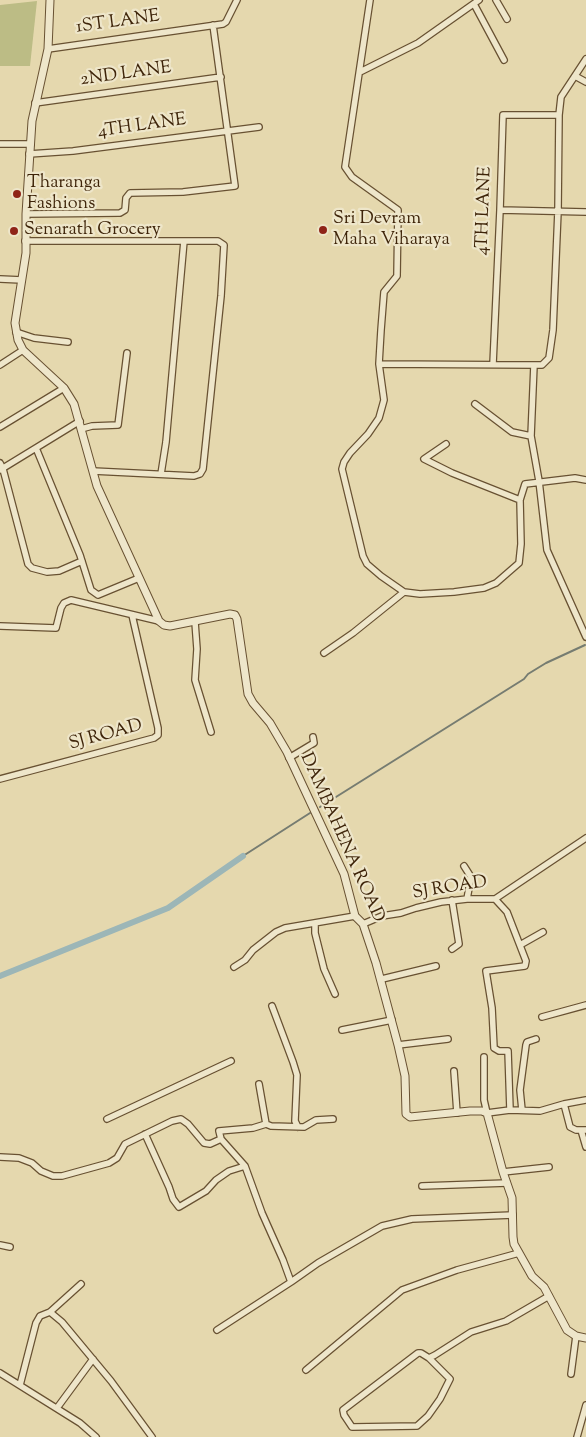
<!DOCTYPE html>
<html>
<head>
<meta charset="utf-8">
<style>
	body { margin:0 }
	canvas { display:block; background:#e5d8ae }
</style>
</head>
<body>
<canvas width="586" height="1437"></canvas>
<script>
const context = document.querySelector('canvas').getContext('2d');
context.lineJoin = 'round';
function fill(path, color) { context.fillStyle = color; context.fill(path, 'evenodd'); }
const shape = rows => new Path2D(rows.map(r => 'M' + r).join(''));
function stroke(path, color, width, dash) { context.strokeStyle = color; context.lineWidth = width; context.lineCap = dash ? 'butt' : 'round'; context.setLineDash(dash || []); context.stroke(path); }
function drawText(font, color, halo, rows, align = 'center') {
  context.font = font + ' "Sorts Mill Goudy",serif'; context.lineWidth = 4.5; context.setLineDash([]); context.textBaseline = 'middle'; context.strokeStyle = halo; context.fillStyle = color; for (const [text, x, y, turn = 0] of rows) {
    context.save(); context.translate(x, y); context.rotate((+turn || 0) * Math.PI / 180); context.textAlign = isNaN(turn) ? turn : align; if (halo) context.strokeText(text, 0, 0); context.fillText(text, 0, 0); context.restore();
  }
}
fill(shape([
	[37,1,30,66,0,66,0,5]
]), '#bcbc85');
stroke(shape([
	[320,807,524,679,528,674,546,663,585,645],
	[243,856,310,813]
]), '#767c71', 2);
stroke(shape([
	[0,976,168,908,243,856]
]), '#9cb6b7', 6);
const minor = shape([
	[370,0,345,167,352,177,398,210,397,276,384,292,381,330,379,364,384,400,379,418,368,434,350,453,344,462,342,469,363,556,367,564,381,576,404,592,420,594,454,592,484,588,496,583,519,563,521,544,520,500,525,484,575,478,586,480],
	[496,0,507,19],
	[474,4,504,60],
	[48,49,223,24,226,22,237,0],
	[586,59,561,97,559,115,558,211,553,330,549,358,542,365,534,365,531,436,539,481,547,550,586,637],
	[360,72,418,43,479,0],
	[575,76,586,82],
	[35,103,221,77],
	[0,144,31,144],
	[29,154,73,151,259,127],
	[500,210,586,212],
	[26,214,120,213,125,210,126,198,130,193,183,192,235,186,213,25],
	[25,241,218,241,224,245,221,296,203,469,200,474,194,476,93,471],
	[0,279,22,280],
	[16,332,34,338,68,342],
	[379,364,534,365],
	[493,364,500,210,503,115,559,115],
	[0,365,23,350],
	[475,404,512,432,531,436],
	[0,427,64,388],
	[81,429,92,426,118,425,127,353],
	[446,444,424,459,452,473,520,500],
	[36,448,80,555,91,590,98,595,139,578],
	[0,463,3,469,28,564,32,568,47,572,59,571,82,561],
	[0,470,80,421],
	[161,474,166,442,184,241],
	[195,622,197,649,195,680,211,732],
	[0,626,56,628,61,608,64,603,71,600,159,621],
	[324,653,353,633,404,592],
	[289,758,314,743,313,737],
	[0,779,154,738,158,735,158,728,132,615],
	[464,866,471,877,467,899],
	[495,899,507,912,526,961,525,966,486,971,492,1008,494,1048,499,1051,508,1051,510,1110],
	[452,900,459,944,452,949],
	[315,924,315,933,324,969,335,994],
	[363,924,382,916,401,913,416,908,441,902,467,899,495,899,586,838],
	[520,945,543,932],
	[234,967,245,960,253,950,276,932,285,928,355,916],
	[382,979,436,966],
	[272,1006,293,1062,297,1075,295,1121,298,1127],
	[542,1017,586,1005],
	[342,1030,392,1020],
	[398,1045,448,1039],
	[484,1057,484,1100,487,1113,510,1110,540,1111,564,1104,586,1100],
	[454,1071,457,1113],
	[564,1104,570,1127,576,1130,586,1130],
	[522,1110,520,1090,526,1045,527,1042,536,1039],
	[107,1119,231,1061],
	[266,1124,271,1126,304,1127,316,1120,333,1119],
	[581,1130,586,1147],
	[145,1134,169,1187,173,1199,179,1207,206,1191,216,1180,229,1171,245,1166],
	[221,1139,219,1131,253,1128,266,1124,259,1084],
	[0,1157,19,1158,32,1163,41,1171,53,1176,62,1176,109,1163,117,1158,125,1144,172,1121,181,1119,188,1124,204,1143,210,1144,221,1139,245,1166,262,1213,283,1260,291,1282],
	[503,1172,549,1167],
	[422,1186,507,1183],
	[0,1245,10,1247],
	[50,1312,62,1322,111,1381,152,1437],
	[217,1330,291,1282,318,1263,382,1226,412,1219,513,1215],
	[429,1358,450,1379,440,1399,428,1416,417,1426,352,1427,344,1415,343,1410,418,1353,421,1353,429,1358,435,1355,471,1332,506,1321,549,1296],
	[306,1370,402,1290,457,1270,519,1253],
	[0,1373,80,1423,96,1437],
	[571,1374,576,1336],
	[20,1385,36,1323,40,1316,50,1312,81,1284],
	[57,1408,93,1359],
	[577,1437,586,1405]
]);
const tertiary = shape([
	[50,0,48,49,32,121,26,214,26,253,15,323,18,340,23,350,64,388,74,404,97,486,159,621,164,625,170,626,230,614,235,615,237,619,248,694,253,703,270,723,287,752,344,874,355,916,363,924,376,963,398,1045,405,1076,406,1114,410,1117,470,1111,482,1111,487,1113,503,1172,512,1198,513,1237,514,1244,532,1276,544,1287,567,1330,576,1336,586,1338]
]);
stroke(minor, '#685132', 8);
stroke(tertiary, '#685132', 9);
stroke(minor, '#eee6ca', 5.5);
stroke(tertiary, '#eee6ca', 7);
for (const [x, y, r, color] of [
	[17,194,5,"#8f2418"],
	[323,230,5,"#8f2418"],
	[14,231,5,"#8f2418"]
]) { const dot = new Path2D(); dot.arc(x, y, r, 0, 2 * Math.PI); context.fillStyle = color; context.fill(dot); stroke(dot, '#eee6ca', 2); }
drawText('18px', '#3e2409', '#eee6ca', [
	["1ST LANE",118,23,-8],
	["2ND LANE",126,75,-8],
	["4TH LANE",142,127,-8],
	["4TH LANE",485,211,-88],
	["SJ ROAD",106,736,-15],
	["DAMBAHENA ROAD",341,838,66],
	["SJ ROAD",450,889,-9]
]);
drawText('18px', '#3e2409', '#eee6ca', [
	["Tharanga",27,184],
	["Fashions",27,205],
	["Sri Devram",333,220],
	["Maha Viharaya",333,241],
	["Senarath Grocery",24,231]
], 'left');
</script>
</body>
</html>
